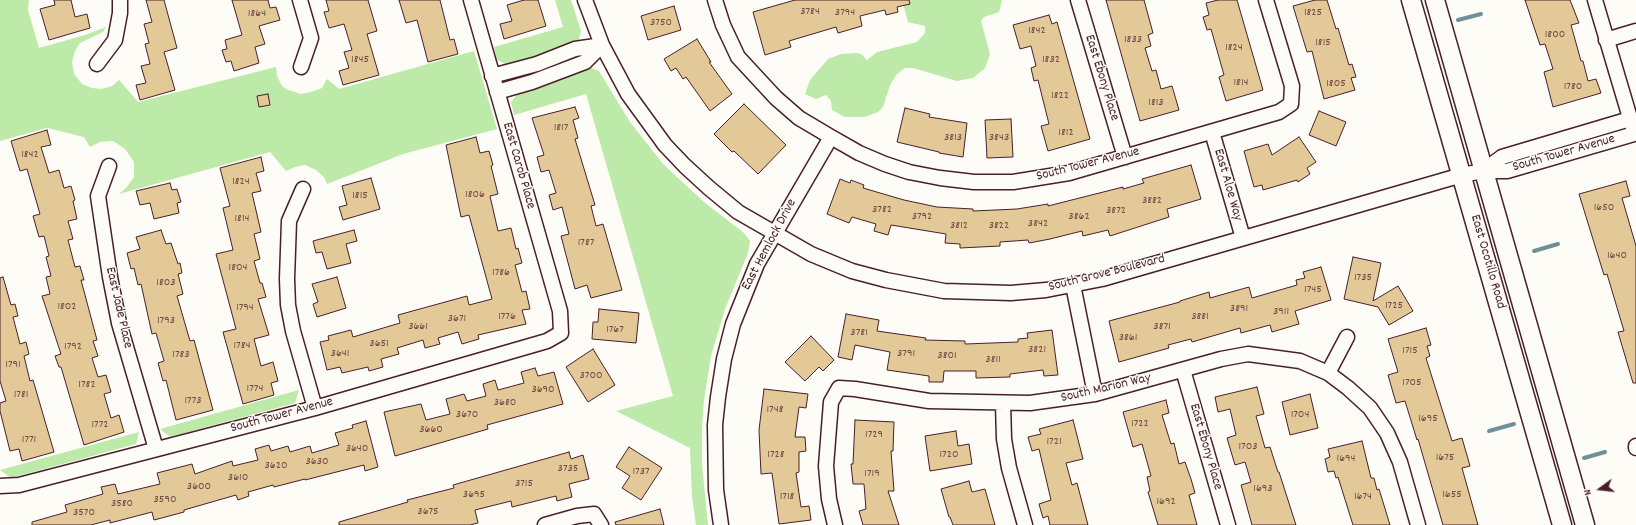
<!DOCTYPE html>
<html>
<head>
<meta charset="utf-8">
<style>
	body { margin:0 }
	#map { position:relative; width:1636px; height:525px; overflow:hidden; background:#fdfcf7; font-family:Dekko,sans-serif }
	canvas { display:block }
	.north { position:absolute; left:1580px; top:469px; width:40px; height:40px; -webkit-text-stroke:3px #fdfcf7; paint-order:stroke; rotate:255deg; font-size:11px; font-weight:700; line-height:16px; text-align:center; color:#4a1f2b }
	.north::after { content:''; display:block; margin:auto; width:14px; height:18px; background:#4a1f2b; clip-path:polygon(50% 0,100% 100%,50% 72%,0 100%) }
</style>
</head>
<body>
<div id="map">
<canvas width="1636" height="525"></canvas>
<div class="north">N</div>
</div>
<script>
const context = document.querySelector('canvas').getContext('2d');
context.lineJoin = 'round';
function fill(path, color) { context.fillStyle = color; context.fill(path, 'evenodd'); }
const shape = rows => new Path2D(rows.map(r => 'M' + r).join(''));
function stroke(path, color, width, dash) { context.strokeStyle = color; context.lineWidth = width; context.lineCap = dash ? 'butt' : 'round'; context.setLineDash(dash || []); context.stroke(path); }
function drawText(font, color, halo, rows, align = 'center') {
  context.font = font + ' Dekko,sans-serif'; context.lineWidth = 3; context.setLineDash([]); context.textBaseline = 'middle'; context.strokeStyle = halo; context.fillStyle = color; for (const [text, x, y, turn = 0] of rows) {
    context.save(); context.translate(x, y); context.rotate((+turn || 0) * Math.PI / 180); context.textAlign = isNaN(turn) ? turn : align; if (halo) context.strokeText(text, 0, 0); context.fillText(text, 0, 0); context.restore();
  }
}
fill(shape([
	[0,0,29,0,28,10,39,48,85,35,106,27,103,32,80,43,75,51,72,62,74,74,82,84,92,88,102,89,112,86,119,80,138,102,276,67,277,76,282,86,288,90,301,94,311,92,322,88,327,79,339,89,474,51,497,129,403,154,327,184,324,177,316,170,305,165,295,167,286,171,270,152,119,194,126,188,134,177,134,162,125,149,113,141,100,142,90,147,84,137,47,128,0,141],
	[555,0,571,0,581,31,578,43,512,67,497,60,494,47,563,27],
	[902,0,1002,0,999,12,984,17,981,21,990,54,985,68,973,78,957,81,913,68,905,68,897,74,890,85,883,107,878,112,865,117,845,117,832,110,831,101,826,95,816,99,805,94,810,80,828,59,841,54,856,53,861,54,867,60,877,52,917,42,925,33,925,26,908,22],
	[586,66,599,71,630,122,664,165,704,202,744,233,750,241,748,253,725,309,711,356,704,400,702,428,702,464,708,525,696,525,692,497,690,448,616,411,673,396,586,94,514,115,511,102,519,92,552,83],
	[299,390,295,403,170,437,160,429],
	[139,432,136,444,11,478,0,470]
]), '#bdeaa8');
stroke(shape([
	[1458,20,1481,14],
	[1534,251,1558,244],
	[1489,431,1514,424],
	[1584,458,1605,452]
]), '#709099', 4);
const building = shape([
	[54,0,71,0,75,17,87,14,90,28,49,40,40,9,55,5,54,0],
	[146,0,164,0,177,48,164,52,175,90,140,100,136,85,146,83,141,66,150,64,145,44,149,43,144,24,152,22,146,0],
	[232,0,268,0,270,8,276,7,280,20,259,26,265,44,255,47,259,63,234,71,231,61,226,62,222,50,227,49,225,40,242,35,232,0],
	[326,0,368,0,377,31,367,34,379,75,343,85,339,71,349,68,344,52,352,50,344,24,329,28,324,12,329,11,326,0],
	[399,0,440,0,450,40,454,39,458,54,428,62,417,20,406,23,399,0],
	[524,0,538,0,546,26,504,39,500,24,512,21,507,5,524,0],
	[795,0,909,0,910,4,897,7,898,12,886,15,885,10,860,16,862,26,838,33,836,27,789,41,791,47,765,55,753,12,795,0],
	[1106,0,1144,0,1153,33,1148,35,1151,46,1145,48,1152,71,1156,70,1161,89,1172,86,1179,110,1140,121,1106,0],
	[1218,0,1237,0,1263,90,1226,101,1219,77,1224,75,1211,29,1207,30,1203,17,1209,15,1206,3,1218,0],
	[1315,0,1327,0,1336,29,1338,28,1349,65,1352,64,1356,77,1351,78,1355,90,1324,99,1312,51,1307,52,1293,6,1315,0],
	[1525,0,1570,0,1579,23,1571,25,1581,61,1583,61,1588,81,1596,79,1601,93,1553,107,1544,72,1553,69,1545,44,1540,45,1525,0],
	[674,6,681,30,648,40,641,16,674,6],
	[1049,15,1052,24,1057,22,1090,139,1048,151,1041,126,1049,124,1038,80,1034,81,1031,68,1036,66,1031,46,1020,49,1013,25,1049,15],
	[697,39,711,62,709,62,732,94,710,111,686,77,683,79,676,68,671,71,664,59,697,39],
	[268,94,270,105,259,107,257,96,268,94],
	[744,104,786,145,758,174,734,151,732,152,714,134,744,104],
	[575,107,579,118,573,120,578,138,575,139,595,205,591,206,596,226,603,224,622,290,591,298,587,285,575,289,561,236,569,234,562,207,553,210,549,195,556,193,549,170,541,172,537,157,544,155,532,118,575,107],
	[905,108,930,114,929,117,967,123,963,157,939,153,939,152,897,142,905,108],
	[1319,111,1346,122,1336,146,1309,135,1319,111],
	[1011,119,1013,157,987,158,985,120,1011,119],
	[47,130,51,145,41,147,49,173,59,170,64,188,71,186,75,200,73,201,77,219,68,221,73,239,68,240,75,267,80,266,84,280,81,280,97,340,93,341,98,356,92,358,98,377,106,375,111,392,104,394,111,418,119,415,124,432,84,445,61,367,59,367,55,356,61,354,42,296,50,294,46,277,51,276,46,257,49,256,44,236,39,237,33,216,40,214,27,169,20,171,11,141,47,130],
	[476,137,480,153,489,151,493,165,491,166,498,194,490,196,498,231,511,228,516,249,518,248,522,263,515,265,522,292,526,291,530,309,522,310,526,324,478,335,479,339,462,344,458,332,438,338,440,344,425,348,423,340,397,348,399,354,381,359,383,367,369,371,368,367,342,373,340,367,327,370,320,342,329,340,328,336,351,330,353,337,400,323,398,315,467,296,469,305,492,299,469,215,461,217,446,145,476,137],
	[1299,137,1316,162,1307,168,1310,174,1298,182,1297,180,1263,190,1262,185,1254,187,1244,151,1268,144,1272,155,1299,137],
	[261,157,264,171,256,173,261,191,252,193,261,232,254,234,260,259,254,261,260,283,262,283,266,297,258,299,269,335,254,339,261,366,273,362,278,381,271,383,274,395,243,404,223,332,236,329,216,254,233,250,223,208,230,206,220,168,261,157],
	[1191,165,1201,199,1167,209,1169,217,1110,236,1108,230,1083,236,1082,231,1050,239,1029,243,1028,240,1000,242,1000,246,960,248,960,244,945,243,946,234,891,225,888,235,874,231,876,224,852,217,849,223,827,214,840,179,850,183,851,180,864,185,863,188,904,200,937,207,973,209,973,211,1017,209,1048,204,1048,206,1123,187,1123,189,1144,183,1142,179,1191,165],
	[371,178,380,209,343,220,339,207,347,205,342,186,371,178],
	[1626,181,1630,196,1622,198,1636,246,1636,383,1633,383,1618,332,1624,331,1607,274,1604,275,1579,194,1626,181],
	[170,183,172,190,177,189,181,202,177,203,179,213,154,219,150,203,140,205,136,191,170,183],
	[161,230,166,244,171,243,178,264,180,263,182,273,178,274,183,294,177,296,190,341,194,340,213,410,176,420,166,380,163,381,158,363,164,361,156,333,152,334,141,284,138,285,134,268,131,269,127,253,140,249,136,237,161,230],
	[354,230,357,241,346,244,351,263,327,269,322,252,316,253,313,241,354,230],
	[1353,257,1381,263,1373,301,1398,286,1413,311,1389,325,1378,307,1344,299,1353,257],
	[1321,267,1331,300,1295,311,1299,324,1272,332,1270,325,1241,333,1240,328,1192,342,1191,339,1168,345,1169,348,1119,362,1109,321,1180,302,1180,301,1209,292,1210,298,1249,287,1252,298,1297,285,1296,280,1305,278,1303,272,1321,267],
	[3,277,11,305,15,304,18,316,13,317,20,344,26,342,29,354,24,356,30,381,33,380,54,452,22,461,19,449,10,451,0,411,0,403,6,401,0,381,0,278,3,277],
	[337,277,346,308,317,317,313,304,318,302,312,284,337,277],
	[599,309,639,313,636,343,592,339,593,322,598,322,599,309],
	[846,314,879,320,877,331,926,338,925,340,965,341,965,344,1018,342,1018,339,1028,338,1027,333,1052,330,1058,375,1044,376,1043,370,1010,374,1010,377,976,378,976,371,944,371,943,382,929,382,929,376,887,370,890,352,855,345,852,360,838,357,846,314],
	[1426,328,1431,345,1427,346,1430,356,1426,358,1452,441,1462,438,1470,466,1462,468,1478,525,1443,525,1418,439,1417,440,1405,401,1396,403,1388,375,1398,372,1388,339,1426,328],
	[811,336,834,360,823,371,819,367,805,381,785,362,811,336],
	[593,349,615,385,588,402,566,367,593,349],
	[535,368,538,376,554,372,563,404,487,425,488,429,395,456,384,412,421,404,426,420,450,414,446,399,464,394,467,401,486,396,483,384,495,380,498,390,524,383,521,372,535,368],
	[1257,387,1264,414,1256,416,1265,448,1270,447,1278,472,1279,472,1296,525,1252,525,1241,485,1251,482,1245,462,1235,465,1227,438,1236,435,1230,409,1218,412,1215,397,1257,387],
	[764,389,808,394,806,408,799,407,795,437,805,437,806,451,799,452,799,472,796,473,801,507,809,506,811,520,779,524,772,473,761,474,759,430,764,389],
	[1310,394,1318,428,1290,435,1282,402,1310,394],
	[1166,400,1169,413,1162,415,1171,444,1174,443,1179,464,1185,462,1191,479,1195,493,1189,495,1197,525,1158,525,1148,492,1150,491,1147,477,1151,476,1142,444,1133,447,1123,412,1166,400],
	[855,420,894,422,893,451,891,451,894,491,888,491,899,525,863,525,859,511,866,509,864,484,853,484,851,464,853,464,855,420],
	[1073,420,1083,459,1066,463,1072,485,1077,483,1088,525,1050,525,1048,516,1043,518,1039,504,1051,500,1039,449,1032,451,1028,437,1041,434,1039,429,1073,420],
	[366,421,378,467,365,471,364,465,305,480,305,479,274,487,273,485,248,492,249,496,238,500,236,495,184,510,184,512,154,520,152,512,110,523,110,520,91,525,32,525,32,522,67,512,65,505,103,494,101,487,115,484,118,494,160,484,157,473,192,464,195,474,232,461,233,466,258,460,255,449,269,445,271,451,288,446,290,452,310,446,312,453,339,445,335,433,353,428,352,425,366,421],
	[956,431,958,446,969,444,972,464,930,471,925,436,956,431],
	[1362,441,1371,478,1374,478,1377,490,1379,489,1390,525,1353,525,1338,477,1336,478,1334,471,1328,472,1325,459,1330,457,1328,449,1362,441],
	[629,447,662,468,641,500,622,488,630,476,616,467,629,447],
	[569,452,571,459,583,455,589,479,569,484,572,497,557,501,556,496,512,507,511,501,475,510,478,523,470,525,339,525,339,522,408,502,407,500,454,488,453,485,569,452],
	[969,481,972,492,985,489,995,525,953,525,950,517,949,517,941,489,969,481],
	[660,509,664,525,616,525,615,522,660,509]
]);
fill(building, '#e3c898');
stroke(building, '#4a1f2b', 1);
const minor = shape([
	[300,0,311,38,301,67],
	[585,0,602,45,628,94,665,145,685,166,709,188,738,212,811,254,852,271,886,280,944,291,1011,293,1046,290,1102,279,1462,175,1483,171,1507,171,1634,134],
	[715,0,723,25,738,57,776,98,799,118,831,137,859,153,885,164,909,172,940,178,974,182,1013,182,1069,173,1279,112,1291,104,1292,86,1266,0],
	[1078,0,1125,157],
	[1595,0,1633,128],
	[1606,40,1636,31],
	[97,64,115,40,120,13,120,0],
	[492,76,537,64,575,49,602,45],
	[497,92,532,82,585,62,602,45],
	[1212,132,1243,238],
	[109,166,98,196,110,277,119,323,156,449],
	[1483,171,1502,157,1630,119],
	[303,189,289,221,287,279,288,305,293,331,315,408],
	[1073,285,1095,394],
	[1183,370,1228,525],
	[1328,373,1347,337],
	[1003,403,1004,439,1009,468,1025,525],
	[1636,446,1636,448],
	[0,486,19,485,315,408,547,341,561,333,560,311,471,0],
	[545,525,577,516,594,514,601,525],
	[721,525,716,490,715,425,718,397,724,359,733,324,757,264,831,137],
	[835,525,829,499,826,466,831,402,839,388,855,389,929,401,1030,403,1095,394,1221,359,1248,354,1300,361,1328,373,1348,388,1370,408,1387,433,1400,462,1418,525]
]);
const major = shape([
	[1411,0,1562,525],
	[1435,0,1585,525]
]);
stroke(minor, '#4a1f2b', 17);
stroke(major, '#4a1f2b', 21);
stroke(minor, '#fdfcf7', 14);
stroke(major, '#fdfcf7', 18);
drawText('12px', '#704946', null, [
	["3784",810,12],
	["3794",845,13],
	["1825",1313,13],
	["1864",257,14],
	["3750",661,23],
	["1842",1037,31],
	["1800",1555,35],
	["1833",1133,40],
	["1815",1323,43],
	["1824",1234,48],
	["1845",360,60],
	["1832",1051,60],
	["1814",1241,83],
	["1805",1336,84],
	["1780",1573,87],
	["1822",1060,96],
	["1813",1156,103],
	["1817",561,128],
	["1812",1066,133],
	["3813",953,138],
	["3843",999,138],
	["1842",30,155],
	["1824",241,182],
	["1806",475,195],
	["1815",360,196],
	["3882",1152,201],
	["1650",1604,208],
	["3782",882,210],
	["3872",1116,211],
	["3792",922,217],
	["3862",1079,217],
	["1814",242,219],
	["3842",1038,224],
	["3812",959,226],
	["3822",999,226],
	["1787",586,243],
	["1640",1617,256],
	["1804",238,268],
	["1786",501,273],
	["1735",1363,278],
	["1803",166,283],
	["1745",1313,290],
	["1725",1394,306],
	["1802",67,307],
	["1794",245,308],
	["3891",1239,309],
	["3911",1281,312],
	["1776",507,317],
	["3881",1200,317],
	["3671",457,319],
	["1793",166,321],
	["3661",418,327],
	["3871",1162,327],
	["1767",615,330],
	["3781",859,333],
	["3861",1128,338],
	["3651",379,344],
	["1784",242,346],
	["1792",73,347],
	["3821",1037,350],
	["1715",1410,351],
	["3641",340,354],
	["3791",906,354],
	["1783",181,355],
	["3801",947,356],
	["3811",993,360],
	["1791",13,365],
	["3700",591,376],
	["1705",1412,383],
	["1782",87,385],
	["1774",255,389],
	["3690",543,390],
	["1781",21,395],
	["1773",193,401],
	["3680",505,403],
	["1748",775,410],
	["3670",467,415],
	["1704",1300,415],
	["1695",1428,419],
	["1722",1140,424],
	["1772",100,425],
	["3660",431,430],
	["1729",874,435],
	["1771",29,440],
	["1721",1054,442],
	["1703",1248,447],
	["3640",357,449],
	["1728",776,455],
	["1720",949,455],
	["1675",1445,458],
	["1694",1346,459],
	["3630",317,462],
	["3620",276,466],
	["3735",568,469],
	["1737",641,472],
	["1719",872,474],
	["3610",238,478],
	["3715",524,484],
	["3600",199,487],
	["1693",1263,489],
	["3695",474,495],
	["1655",1452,495],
	["1718",787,497],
	["1674",1363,497],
	["3590",165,500],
	["1692",1166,502],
	["3580",122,504],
	["3675",428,512],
	["3570",84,513]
]);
drawText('14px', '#4a1f2b', '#fdfcf7', [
	["East Ebony Place",1101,78,73],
	["South Tower Avenue",1564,154,-16],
	["South Tower Avenue",1088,165,-14],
	["East Carob Place",518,166,74],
	["East Aloe Way",1227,185,74],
	["East Hemlock Drive",770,245,-62],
	["East Ocotillo Road",1487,262,74],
	["South Grove Boulevard",1107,274,-14],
	["East Jade Place",118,308,77],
	["South Marion Way",1106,389,-13],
	["South Tower Avenue",282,416,-15],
	["East Ebony Place",1205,447,74]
]);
</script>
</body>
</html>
